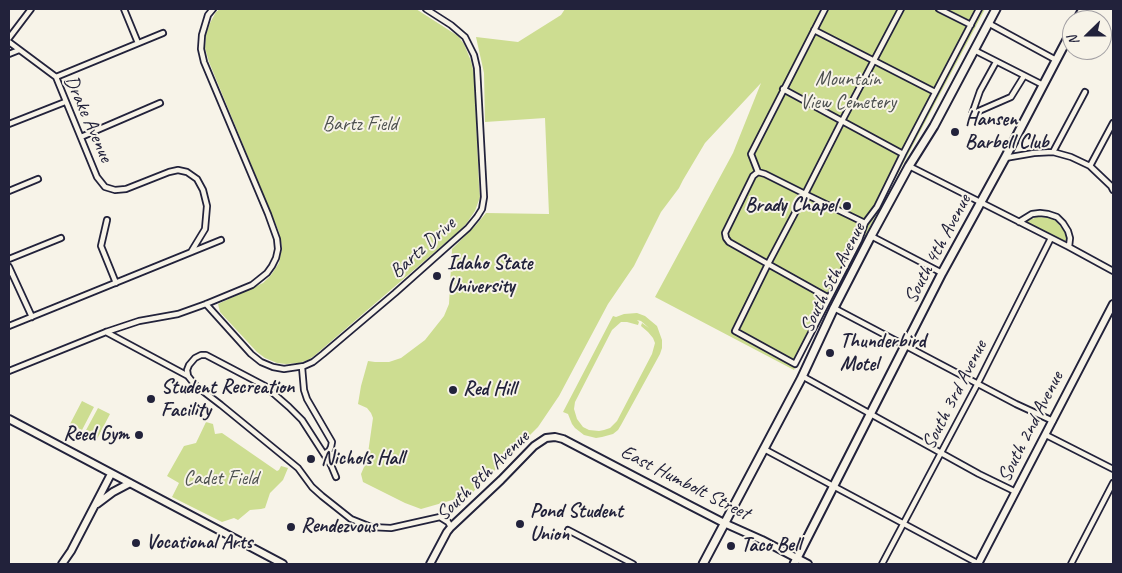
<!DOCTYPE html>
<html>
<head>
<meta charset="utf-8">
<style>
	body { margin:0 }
	#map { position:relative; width:1122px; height:573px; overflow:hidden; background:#f7f3e8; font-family:Caveat,sans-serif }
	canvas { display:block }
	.frame { position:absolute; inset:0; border:10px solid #22223b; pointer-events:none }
	.north { position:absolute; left:1062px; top:10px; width:50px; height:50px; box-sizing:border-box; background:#f7f3e8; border:1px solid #a29fa3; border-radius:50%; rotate:248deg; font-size:14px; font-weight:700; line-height:20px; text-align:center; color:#22223b }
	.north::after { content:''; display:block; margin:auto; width:18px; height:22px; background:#22223b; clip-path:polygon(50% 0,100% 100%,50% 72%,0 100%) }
</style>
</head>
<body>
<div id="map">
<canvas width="1122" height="573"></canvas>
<div class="frame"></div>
<div class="north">N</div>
</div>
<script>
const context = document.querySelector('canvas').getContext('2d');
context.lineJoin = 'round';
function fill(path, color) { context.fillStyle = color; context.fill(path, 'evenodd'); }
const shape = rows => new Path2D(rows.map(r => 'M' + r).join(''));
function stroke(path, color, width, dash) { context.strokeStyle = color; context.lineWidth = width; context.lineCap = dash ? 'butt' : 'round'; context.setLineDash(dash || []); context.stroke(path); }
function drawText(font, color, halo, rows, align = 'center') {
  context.font = font + ' Caveat,sans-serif'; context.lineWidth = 4; context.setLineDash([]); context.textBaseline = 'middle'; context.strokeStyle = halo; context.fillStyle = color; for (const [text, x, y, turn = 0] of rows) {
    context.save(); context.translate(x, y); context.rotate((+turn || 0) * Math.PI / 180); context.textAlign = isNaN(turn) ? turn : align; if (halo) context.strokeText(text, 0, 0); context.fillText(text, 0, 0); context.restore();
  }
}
fill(shape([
	[220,9,416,9,458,36,464,44,471,61,474,74,479,185,480,197,475,211,466,224,458,232,314,356,308,360,299,363,286,364,277,363,265,358,257,352,220,312,218,304,263,283,271,275,279,263,282,247,279,232,209,62,205,48,206,35,210,23,216,12],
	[565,9,985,9,794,370,655,297,733,153,761,83,705,143,683,180,679,188,661,212,634,266,608,304,559,396,538,427,470,495,421,509,405,503,363,482,361,474,367,460,373,418,371,413,367,408,358,404,361,386,368,361,375,362,389,362,401,358,425,340,444,316,449,304,452,249,476,225,486,213,549,214,545,118,485,122,484,73,476,37,518,42,561,15],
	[1037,217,1050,218,1056,221,1065,232,1067,236,1066,241,1064,242,1028,223,1027,221],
	[637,313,645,316,657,326,662,340,662,348,660,354,621,425,618,430,613,434,602,437,596,438,584,435,575,428,572,424,568,414,563,412,613,316,616,317,624,314],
	[637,320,641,321,649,328,642,323,641,326,648,332,653,338,655,343,652,354,617,421,610,428,604,430,599,431,589,430,583,427,577,419,574,409,575,402,612,330,621,322,627,322,638,325,639,322],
	[82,401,94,407,82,430,70,424],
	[98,408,110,414,97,439,85,432],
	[206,422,213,424,215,434,222,433,277,471,279,470,281,466,288,468,283,480,270,493,265,508,261,509,250,510,238,520,234,518,222,522,172,497,179,483,167,476,184,446,196,443]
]), '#cddd91');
const street = shape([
	[124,9,138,43],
	[939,9,971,25],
	[988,23,1056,60],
	[814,30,935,92],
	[9,38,31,9],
	[9,42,56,77,97,177,105,187,115,190,126,189,169,172,178,170,187,172,197,179,203,190,207,206,205,229,191,252],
	[974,50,1043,85],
	[9,54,19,50],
	[996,62,980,91,972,114,1011,97,1024,76],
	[56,77,163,33],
	[783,89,842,121,901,9],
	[9,124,65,102],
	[81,137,160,103],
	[1053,152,1085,92],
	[903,154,979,9],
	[1005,158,1034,153,1053,152,1071,157,1090,166,1111,186,1113,190],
	[909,166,1069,247,1113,271],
	[1090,166,1113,123],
	[758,172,751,154,825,9],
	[9,191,38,179],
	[107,220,101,246,116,283],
	[1019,222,1032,214,1040,213,1048,214,1057,217,1063,223,1068,231,1070,238,1069,247],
	[871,236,942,273],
	[9,259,61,238],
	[9,267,32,317],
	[829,298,768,264,729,242,726,238,725,233,753,176,758,172,765,174,805,194,768,264,735,331,795,364,829,298,859,240,865,223,877,207,903,154,842,121,805,194,865,223],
	[206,304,251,354,261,362,273,367,284,369,304,366,313,362,323,354,395,293,468,228,477,217,482,209,484,197,477,68,474,55,465,37,451,25,426,9],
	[834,308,1016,404,1053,421],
	[9,326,221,240],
	[106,332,188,376,195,385,221,405,298,468,312,487,322,496,351,519,371,527,391,528,440,517,448,522,451,527],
	[302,367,304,390,307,399,332,442,331,447,329,451,324,454],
	[9,371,106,332,139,321,178,314,206,304,252,285,267,273,272,266,276,258,278,249,277,239,268,214,204,62,201,49,202,35,208,15,213,9],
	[188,376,187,370,189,365,195,358,201,355,206,355,265,386,289,407,302,420,331,465,336,477],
	[802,376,979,474,1016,492],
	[1046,435,1113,469],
	[764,449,979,564],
	[568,530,633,564],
	[882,564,978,383,1051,238],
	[1071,564,1113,483]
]);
const secondary = shape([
	[9,419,283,564],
	[97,504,113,492,130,483],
	[62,564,71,551,111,474],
	[430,564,447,532,451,527,501,480,534,446,546,438,555,437,563,439,691,506,724,523,762,540,808,564],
	[978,564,1113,304]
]);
const primary = shape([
	[1077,20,1083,9],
	[703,564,801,379,834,308,871,236,909,166,934,126,996,9],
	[794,564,942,273,1005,158,1072,30]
]);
stroke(street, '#22223b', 8);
stroke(secondary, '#22223b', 10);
stroke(primary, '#22223b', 11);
stroke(street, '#f7f3e8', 4.5);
stroke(secondary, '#f7f3e8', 6);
stroke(primary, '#f7f3e8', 7);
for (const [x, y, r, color] of [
	[955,132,5,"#22223b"],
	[847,206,5,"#22223b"],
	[437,276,5,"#22223b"],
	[830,353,5,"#22223b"],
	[453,390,5,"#22223b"],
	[151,399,5,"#22223b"],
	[139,435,5,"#22223b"],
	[311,459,5,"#22223b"],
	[520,524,5,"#22223b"],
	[291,527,5,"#22223b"],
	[136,543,5,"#22223b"],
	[731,546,5,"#22223b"]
]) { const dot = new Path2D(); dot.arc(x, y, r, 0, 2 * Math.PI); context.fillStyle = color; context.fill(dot); stroke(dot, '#f7f3e8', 2); }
drawText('20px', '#4d5150', '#f7f3e8', [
	["Mountain",848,80],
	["View Cemetery",848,103],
	["Bartz Field",360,125],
	["Cadet Field",221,479]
]);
drawText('20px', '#22223b', '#f7f3e8', [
	["Drake Avenue",88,119,66],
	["Bartz Drive",423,248,-42],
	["South 4th Avenue",938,249,-62],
	["South 5th Avenue",833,278,-63],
	["South 3rd Avenue",955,395,-63],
	["South 2nd Avenue",1031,427,-63],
	["South 8th Avenue",483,476,-44],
	["East Humbolt Street",685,483,27]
]);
drawText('bold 20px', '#22223b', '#f7f3e8', [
	["Hansen",965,120],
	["Barbell Club",965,143],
	["Brady Chapel",837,206,"right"],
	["Idaho State",447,264],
	["University",447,287],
	["Thunderbird",840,342],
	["Motel",840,365],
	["Student Recreation",161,388],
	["Facility",161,411],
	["Red Hill",463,390],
	["Reed Gym",129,435,"right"],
	["Nichols Hall",321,459],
	["Pond Student",530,512],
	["Union",530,535],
	["Rendezvous",301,527],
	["Vocational Arts",146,543],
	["Taco Bell",741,546]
], 'left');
</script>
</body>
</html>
